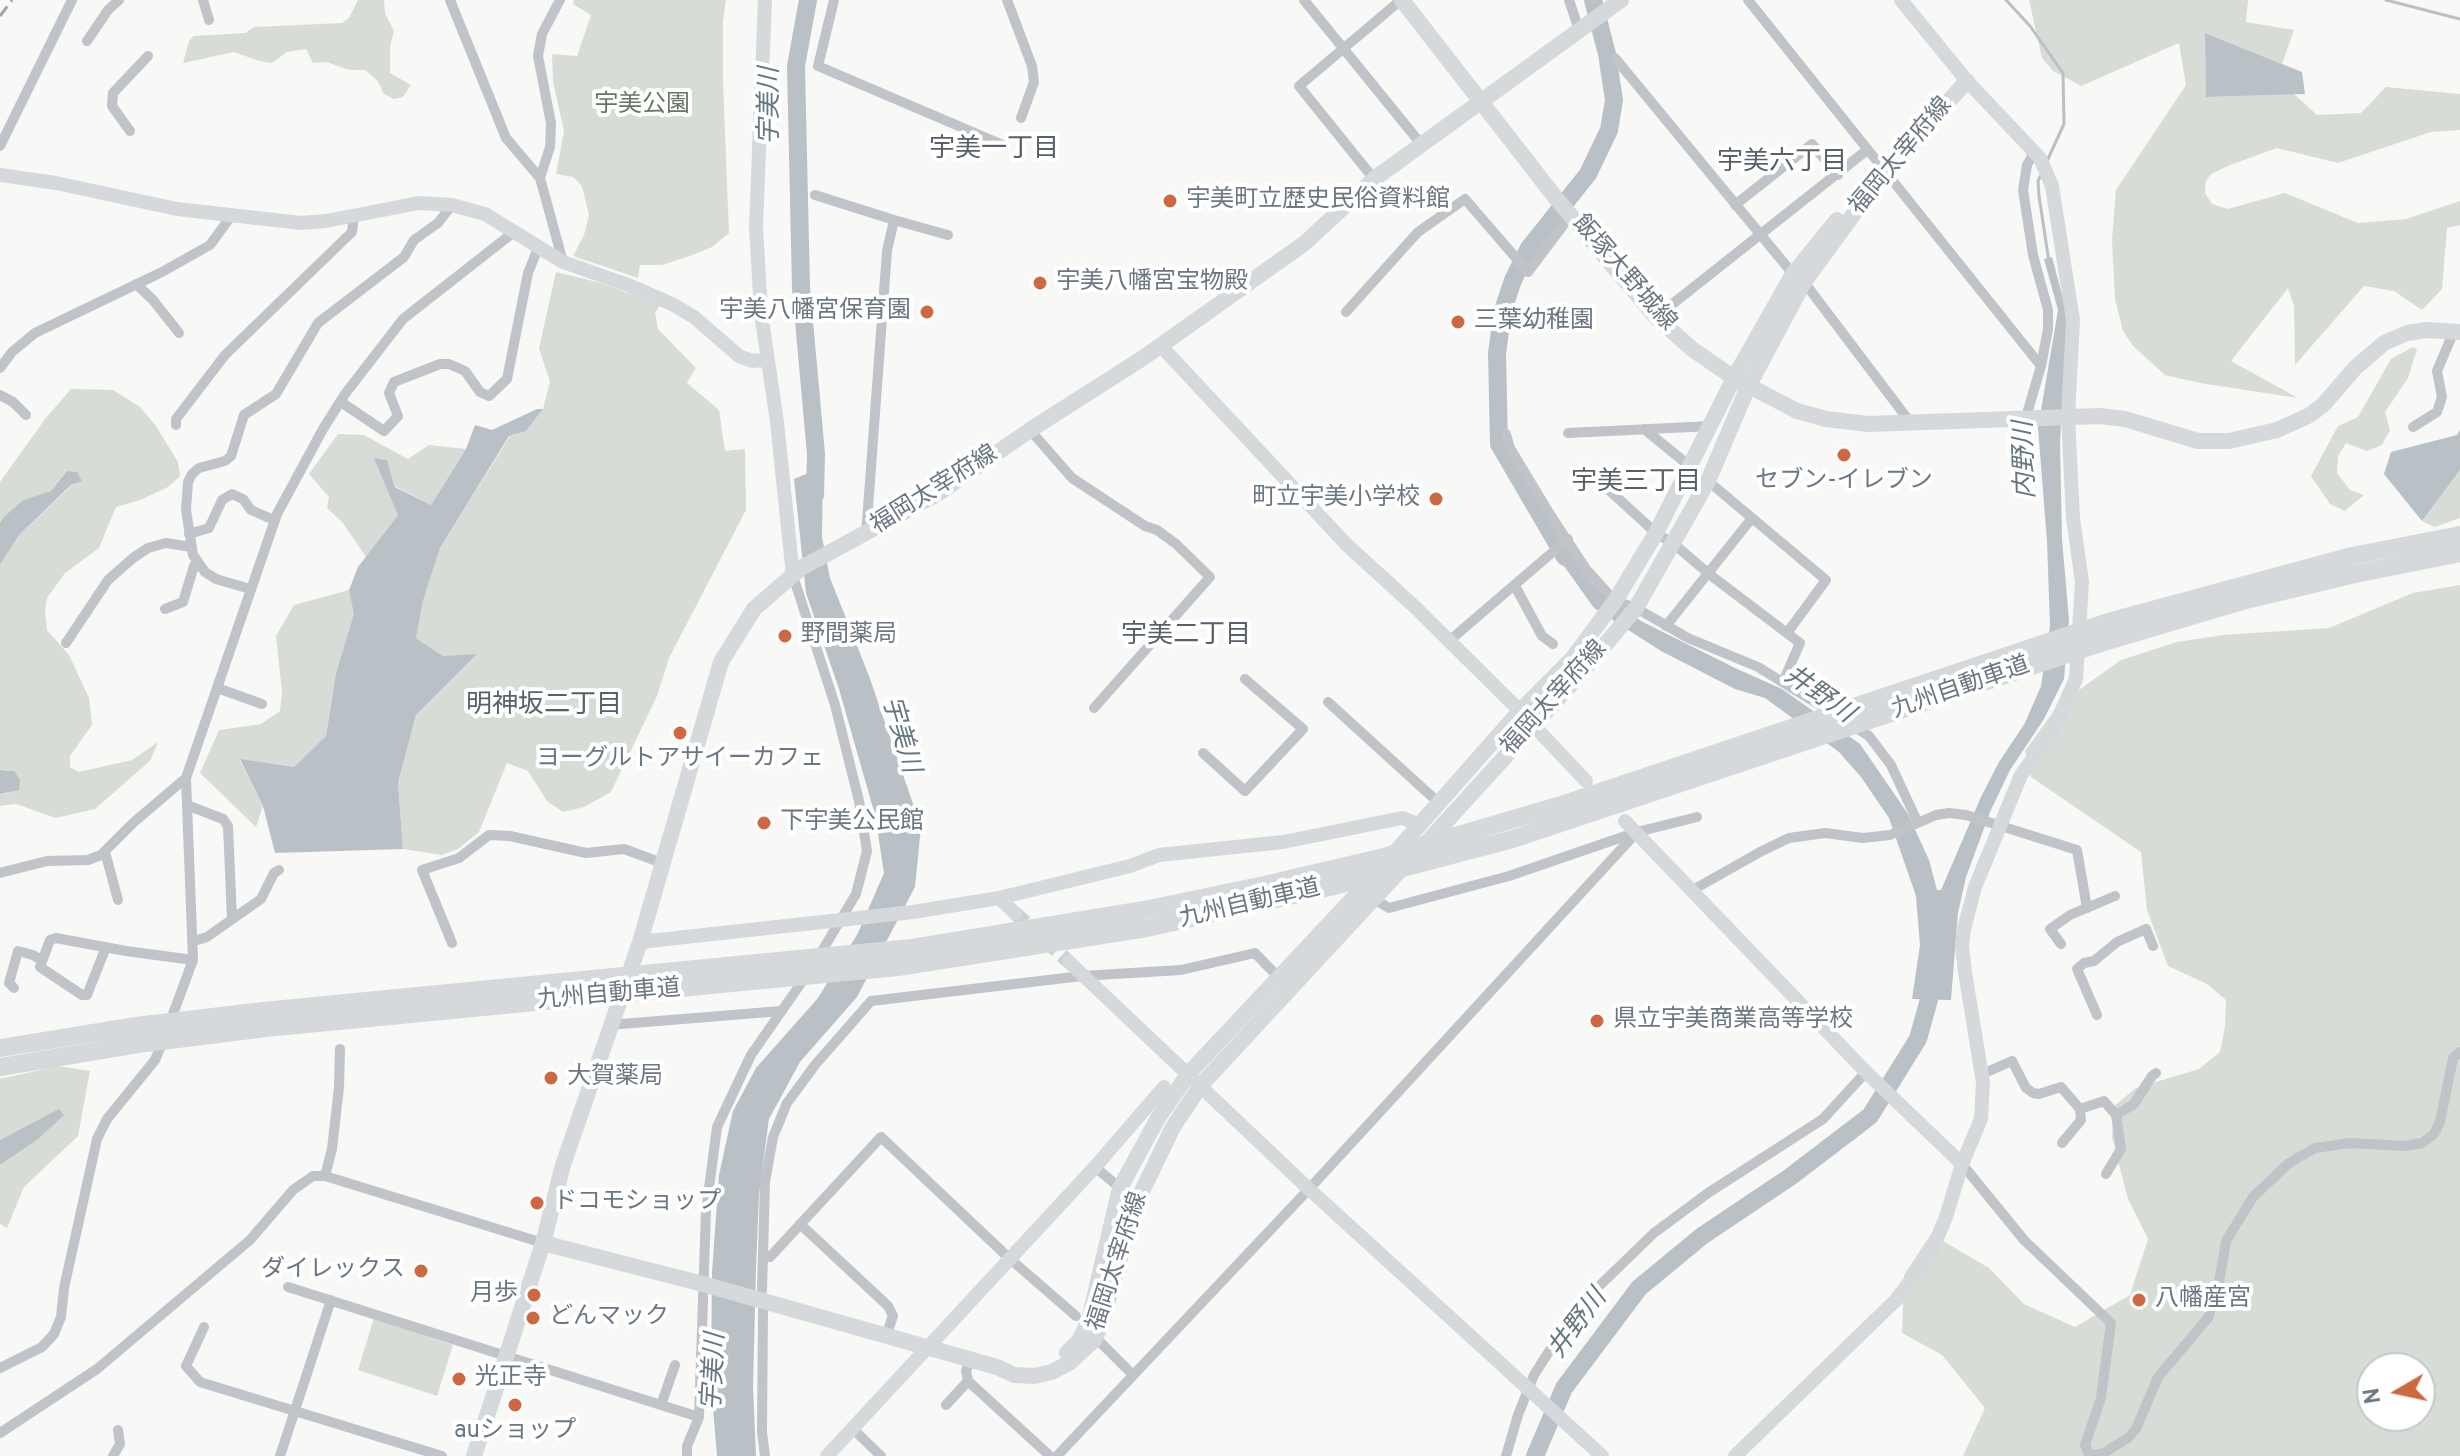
<!DOCTYPE html>
<html>
<head>
<meta charset="utf-8">
<style>
	body { margin:0 }
	#map { position:relative; width:2460px; height:1456px; overflow:hidden; background:#f8f8f6; font-family:Overpass,sans-serif }
	canvas { display:block }
	.north { position:absolute; left:2356px; top:1352px; width:80px; height:80px; box-sizing:border-box; background:#fff; border:2px solid #c4c9cd; border-radius:50%; rotate:261deg; font-size:22px; font-weight:700; line-height:32px; text-align:center; color:#6b7783 }
	.north::after { content:''; display:block; margin:auto; width:28px; height:36px; background:#ce6840; clip-path:polygon(50% 0,100% 100%,50% 72%,0 100%) }
</style>
</head>
<body>
<div id="map">
<canvas width="2460" height="1456"></canvas>
<div class="north">N</div>
</div>
<script>
const context = document.querySelector('canvas').getContext('2d');
context.lineJoin = 'round';
function fill(path, color) { context.fillStyle = color; context.fill(path, 'evenodd'); }
const shape = rows => new Path2D(rows.map(r => 'M' + r).join(''));
function stroke(path, color, width, dash) { context.strokeStyle = color; context.lineWidth = width; context.lineCap = dash ? 'butt' : 'round'; context.setLineDash(dash || []); context.stroke(path); }
function drawText(font, color, halo, rows, align = 'center') {
  context.font = font + ' Overpass,"Noto Sans JP",sans-serif'; context.lineWidth = 8; context.setLineDash([]); context.textBaseline = 'middle'; context.strokeStyle = halo; context.fillStyle = color; for (const [text, x, y, turn = 0] of rows) {
    context.save(); context.translate(x, y); context.rotate((+turn || 0) * Math.PI / 180); context.textAlign = isNaN(turn) ? turn : align; if (halo) context.strokeText(text, 0, 0); context.fillText(text, 0, 0); context.restore();
  }
}
fill(shape([
	[358,0,384,0,385,13,394,31,390,47,390,73,411,85,403,97,394,99,384,94,377,80,365,70,349,70,327,62,313,63,306,49,287,52,272,63,259,61,234,52,183,63,189,41,194,36,245,33,254,27,342,23,349,18],
	[574,0,726,0,723,21,723,81,729,233,712,247,690,256,662,265,640,265,638,278,573,256,584,235,589,215,582,186,573,177,556,174,564,131,553,81,552,54,577,56,591,15,573,4],
	[2029,0,2248,0,2246,22,2294,30,2282,64,2205,33,2206,97,2294,94,2317,115,2361,113,2386,87,2460,94,2460,130,2431,132,2338,163,2277,148,2230,165,2211,174,2206,181,2205,193,2212,204,2228,209,2285,193,2358,223,2406,219,2460,201,2460,225,2447,228,2442,289,2422,310,2394,291,2364,286,2295,365,2294,306,2288,288,2231,361,2298,398,2200,383,2165,375,2133,346,2123,331,2115,299,2112,241,2116,190,2186,85,2179,43,2081,86,2053,71,2042,58],
	[556,272,601,283,660,305,655,313,658,329,696,368,687,383,719,410,725,451,745,449,746,510,669,658,657,696,611,792,584,807,563,812,547,801,528,771,507,763,479,832,458,849,442,855,403,849,398,783,416,715,476,655,443,656,416,638,423,601,440,548,510,436,526,431,543,409,550,382,539,348],
	[2413,347,2417,349,2408,378,2385,412,2390,430,2382,445,2367,451,2346,443,2338,456,2337,473,2350,490,2364,495,2345,511,2330,504,2311,476,2338,426,2358,417,2391,359],
	[71,389,113,390,140,407,156,426,178,462,180,476,168,487,140,500,116,507,99,548,65,573,47,598,45,611,47,630,69,655,89,698,92,725,70,756,70,767,79,772,132,760,158,742,150,761,95,809,56,818,16,804,0,806,0,794,9,793,14,771,0,770,0,565,19,535,72,485,81,481,67,471,51,491,23,500,0,523,0,482,45,419],
	[338,434,364,435,408,459,429,445,466,449,431,505,395,486,387,460,398,515,366,557,343,523,327,508,329,497,309,474],
	[2460,470,2460,518,2435,527,2422,521],
	[2460,585,2460,1456,1963,1456,1985,1408,1942,1355,1902,1333,1904,1275,1931,1234,1989,1268,2024,1304,2075,1327,2130,1295,2148,1239,2128,1199,2112,1137,2114,1106,2136,1088,2199,1069,2220,1052,2225,1027,2226,1000,2207,984,2168,966,2147,910,2141,852,2031,777,2025,751,2058,705,2121,660,2177,642,2223,635,2329,628,2413,593],
	[2372,1368,2420,1368,2420,1416,2372,1416],
	[349,590,355,614,336,673,326,736,294,767,240,760,263,806,256,827,200,773,219,730,261,724,280,711,282,692,276,636,294,605],
	[58,1066,90,1071,78,1136,24,1187,7,1228,0,1224,0,1165,37,1140,59,1110,0,1140,0,1079],
	[374,1318,453,1345,437,1396,358,1370]
]), '#d8dcd6');
fill(shape([
	[2205,33,2302,72,2305,94,2206,97],
	[2052,257,2067,314,2060,442,2062,539,2069,620,2064,679,2044,719,2010,770,1990,812,1966,877,1958,913,1951,1000,1912,999,1920,945,1916,896,1889,818,1861,777,1839,752,1765,698,1735,689,1661,651,1594,608,1549,545,1558,532,1591,582,1605,596,1641,621,1735,668,1782,689,1860,744,1908,814,1929,860,1937,890,1941,890,1981,797,1999,762,2025,723,2041,686,2050,626,2047,541,2038,428,2058,310,2044,259],
	[537,409,543,409,526,431,509,436,440,548,423,601,416,638,443,656,477,654,416,715,398,783,403,849,275,853,263,806,240,759,294,767,326,736,336,673,354,614,349,590,358,567,398,515,374,458,387,460,395,487,431,505,466,449,475,425,492,430],
	[2460,430,2460,470,2422,521,2384,474,2391,452,2457,435],
	[823,467,822,537,830,578,869,676,921,827,915,887,857,997,800,1062,769,1119,759,1194,756,1268,753,1387,756,1456,717,1456,711,1384,712,1272,719,1175,733,1111,756,1068,818,998,858,933,884,873,875,815,839,689,806,593,794,479],
	[67,471,77,472,82,481,71,485,19,535,0,565,0,523,4,517,23,500,51,491],
	[0,770,14,771,20,780,19,790,0,794],
	[59,1109,64,1115,37,1140,0,1165,0,1140]
]), '#b9c1c6');
stroke(shape([
	[2006,0,2030,26,2063,73,2064,124,2047,161],
	[2386,0,2460,19],
	[2041,175,2038,181,2039,196,2049,262]
]), '#b9c1c6', 3);
stroke(shape([
	[808,0,796,66,801,288,816,454,815,495],
	[1565,557,1499,444,1497,353,1503,310,1513,280,1529,248,1588,174,1609,130,1614,100,1607,54,1593,0],
	[1535,1456,1564,1388,1639,1288,1702,1236,1790,1177,1870,1116,1918,1039,1935,978]
]), '#b9c1c6', 18);
stroke(shape([
	[1015,913,1069,962]
]), '#ced1d4', 14, [14, 7]);
stroke(shape([
	[203,0,209,20],
	[450,0,506,138,540,178,563,262],
	[834,0,818,66,1003,145],
	[1007,0,1032,66,1034,82,1021,118],
	[1304,0,1421,144],
	[1569,0,1579,30],
	[1748,0,2041,366],
	[87,41,108,10,119,0],
	[1615,58,1793,274,1804,282,1910,422],
	[130,131,112,106,113,93,148,56],
	[0,146,72,0],
	[540,178,550,147,551,123,538,56,542,34,560,0],
	[1374,179,1299,86,1401,0],
	[815,195,894,220],
	[1735,205,1812,144,1838,175],
	[136,284,153,300,179,333],
	[1346,312,1418,232,1465,199,1528,272,1571,215],
	[1656,317,1867,150],
	[0,368,12,352,35,333,162,272,210,245,232,215],
	[0,395,13,402,26,415],
	[341,402,384,431,398,416,389,393,394,382,440,364,449,364,465,371,480,392,489,396,507,379,528,273,538,248],
	[2026,417,2041,366,2048,329,2048,310,2033,255,2023,190,2027,165,2035,151],
	[176,425,176,419,225,355,352,232,354,215],
	[2413,427,2437,412,2442,397,2437,371,2454,331],
	[1644,429,1691,467],
	[1030,430,1072,478,1145,526,1157,530,1176,544,1210,577,1094,708],
	[1568,433,1711,426],
	[1506,434,1510,448,1551,516,1586,569,1615,601,1636,608,1688,638,1758,667,1834,714],
	[1708,481,1826,580,1787,633],
	[1610,491,1656,533,1674,544,1709,574,1800,643,1783,682],
	[189,534,209,528,222,500,232,494,243,499,251,510,274,520],
	[866,535,887,251,894,220,948,235],
	[793,576,835,705,859,801,867,851,856,894,819,956],
	[1515,586,1542,636,1553,644],
	[250,589,216,579,205,572,193,555,186,510,188,482,192,474,199,468,225,461,231,456,244,415,276,394,318,323,404,257,414,240,438,223,452,205],
	[165,609,183,602,194,566,198,563],
	[1666,626,1752,518],
	[1449,641,1568,539],
	[66,643,108,580,133,558,148,548,166,543,191,547],
	[217,688,262,704],
	[1328,702,1440,804],
	[1851,725,1869,736,1891,765,1918,823],
	[1203,753,1245,791,1303,729,1245,679],
	[187,805,223,819,228,826,232,919],
	[105,852,118,900],
	[0,873,47,861,88,860,101,855,134,822,186,778],
	[1691,891,1760,852,1789,838,1825,833,1863,838,1890,835,1936,815,1949,813,1966,815,2077,850,2087,908],
	[1374,899,1389,908,1509,876,1637,832,1697,817],
	[194,941,207,937,261,899,274,873,279,870],
	[452,943,422,870,459,858,489,835,510,836,586,853,624,849,662,863],
	[2061,944,2050,929,2070,915,2115,896],
	[106,947,87,995,82,995,40,967,50,940,56,938,126,951,193,960],
	[14,988,9,983,18,951,33,955,41,960],
	[2097,1015,2077,969,2084,963,2094,961,2117,942,2146,929,2153,946],
	[170,1022,193,960,186,778,277,514,323,429,345,394,403,319,514,232],
	[609,1025,781,1011],
	[1982,1074,2012,1061,2026,1088,2033,1093,2039,1094,2061,1087,2080,1109,2104,1101,2116,1115,2134,1104,2152,1076,2156,1073],
	[2062,1143,2081,1120,2080,1109],
	[1962,1164,2024,1240,2111,1323,2101,1398,2085,1445,2089,1455,2102,1454,2128,1438,2136,1429,2158,1377,2208,1318,2218,1288,2226,1241,2253,1197,2289,1163,2315,1148,2350,1143,2405,1146,2422,1143,2434,1134,2440,1122,2453,1058,2460,1052],
	[1095,1167,1120,1188],
	[2106,1174,2121,1149,2116,1115],
	[325,1176,332,1149,339,1087,340,1049],
	[800,1224,888,1306,893,1316,886,1336],
	[770,1257,881,1137,1009,1258,1076,1316],
	[288,1287,699,1417],
	[762,1290,765,1182,773,1137,787,1103,815,1065,871,1001,1082,976,1181,970,1255,953,1278,977],
	[763,1309,762,1432,765,1456],
	[204,1327,186,1366,200,1382,442,1456],
	[1101,1343,1132,1374],
	[970,1360,966,1371,968,1381,1050,1456],
	[0,1368,42,1347,54,1334,61,1317,64,1288,97,1139,107,1119,155,1060,163,1041],
	[661,1405,675,1365],
	[946,1405,968,1381],
	[851,1427,881,1456],
	[0,1433,97,1369,250,1240,293,1190,313,1176,325,1176,543,1243],
	[113,1456,120,1444,118,1430],
	[280,1456,331,1300],
	[687,1456,687,1446,699,1417,706,1211,717,1127,751,1055,806,976],
	[1057,1456,1309,1189,1637,832],
	[1506,1456,1518,1415,1534,1375,1560,1334,1592,1293,1654,1233,1708,1193,1823,1119,1866,1072]
]), '#c0c3c7', 10);
stroke(shape([
	[765,0,756,227,761,313,777,422,793,576],
	[0,175,56,183,177,209,301,223,326,221,419,203,452,205,485,214,563,262,628,285,672,304,694,317,739,356,752,361,767,360],
	[1160,345,1346,544,1416,608,1520,711,1586,781],
	[1625,821,1866,1072,1962,1164],
	[999,898,1015,913],
	[640,942,913,912,999,898,1130,866,1159,855,1283,842,1402,818,1421,825],
	[1069,962,1309,1189,1602,1456],
	[827,1456,1095,1167,1164,1087],
	[1735,1456,1896,1300,1930,1255,1946,1217,1962,1164,1981,1119,1983,1083,1965,972,1962,946,1964,929,1975,887,2021,775,2051,734,2076,679,2082,582,2073,518,2068,416,2073,320,2052,186,2040,158,1967,81,1901,0]
]), '#d5d9dc', 14);
stroke(shape([
	[1402,0,1555,197,1656,317,1692,349,1734,378,1797,411,1826,419,1868,424,2100,416,2125,419,2198,441,2229,441,2277,430,2310,415,2324,404,2355,368,2384,343,2407,333,2426,330,2460,332],
	[1423,847,1583,671,1636,608,1708,481,1748,387,1804,282,1885,171,1967,81],
	[1392,856,1520,711,1572,659,1615,601,1656,533,1734,378,1793,274,1837,220],
	[543,1243,703,1284,997,1367,1014,1375,1034,1376,1052,1372,1069,1363,1094,1340,1101,1325,1134,1208,1173,1127,1201,1085,1404,866],
	[1067,1353,1079,1341,1089,1320,1120,1188,1158,1118,1189,1073,1377,873],
	[474,1456,543,1243,563,1165,640,942,721,662,754,609,801,568,939,493,1030,430,1143,358,1305,243,1374,179,1621,0]
]), '#d5d9dc', 16);
stroke(shape([
	[0,1048,136,1026,263,1011,912,948,1144,910,1264,885,1384,857,1558,806,2108,622,2352,556,2460,535],
	[0,1067,138,1044,266,1028,898,967,1147,928,1330,887,1513,839,2107,641,2242,601,2355,574,2460,553]
]), '#d5d9dc', 18);
stroke(shape([
	[0,16,12,0]
]), '#a0a5ab', 3, [12, 6]);
for (const [x, y, r, color] of [
	[1170,201,8,"#ce6840"],
	[1040,283,8,"#ce6840"],
	[927,312,8,"#ce6840"],
	[1458,322,8,"#ce6840"],
	[1844,455,8,"#ce6840"],
	[1436,499,8,"#ce6840"],
	[785,636,8,"#ce6840"],
	[680,733,8,"#ce6840"],
	[764,823,8,"#ce6840"],
	[1597,1021,8,"#ce6840"],
	[551,1078,8,"#ce6840"],
	[537,1203,8,"#ce6840"],
	[421,1271,8,"#ce6840"],
	[534,1295,8,"#ce6840"],
	[2139,1300,8,"#ce6840"],
	[533,1318,8,"#ce6840"],
	[459,1379,8,"#ce6840"],
	[515,1405,8,"#ce6840"]
]) { const dot = new Path2D(); dot.arc(x, y, r, 0, 2 * Math.PI); context.fillStyle = color; context.fill(dot); stroke(dot, '#fff', 3); }
drawText('24px', '#677665', '#fff', [
	["宇美公園",642,106]
]);
drawText('24px', '#6b7783', '#fff', [
	["福岡太宰府線",1902,157,-50],
	["飯塚大野城線",1623,274,49],
	["福岡太宰府線",935,491,-32],
	["九州自動車道",1961,689,-19],
	["福岡太宰府線",1555,699,-48],
	["九州自動車道",1250,905,-13],
	["九州自動車道",609,996,-5],
	["福岡太宰府線",1119,1262,-72]
]);
drawText('24px', '#6b7783', '#fff', [
	["宇美町立歴史民俗資料館",1186,201],
	["宇美八幡宮宝物殿",1056,283],
	["宇美八幡宮保育園",911,312,"right"],
	["三葉幼稚園",1474,322],
	["セブン-イレブン",1844,482,"center"],
	["町立宇美小学校",1420,499,"right"],
	["野間薬局",801,636],
	["ヨーグルトアサイーカフェ",680,760,"center"],
	["下宇美公民館",780,823],
	["県立宇美商業高等学校",1613,1021],
	["大賀薬局",567,1078],
	["ドコモショップ",553,1203],
	["ダイレックス",405,1271,"right"],
	["月歩",518,1295,"right"],
	["八幡産宮",2155,1300],
	["どんマック",549,1318],
	["光正寺",475,1379],
	["auショップ",515,1432,"center"]
], 'left');
drawText('italic 26px', '#67777f', '#fff', [
	["宇美川",772,106,-90],
	["内野川",2027,460,-92],
	["井野川",1818,696,35],
	["宇美川",899,735,74],
	["井野川",1579,1325,-53],
	["宇美川",716,1372,-87]
]);
drawText('26px', '#586169', '#fff', [
	["宇美一丁目",994,151],
	["宇美六丁目",1782,164],
	["宇美三丁目",1636,484],
	["宇美二丁目",1186,637],
	["明神坂二丁目",544,707]
]);
</script>
</body>
</html>
